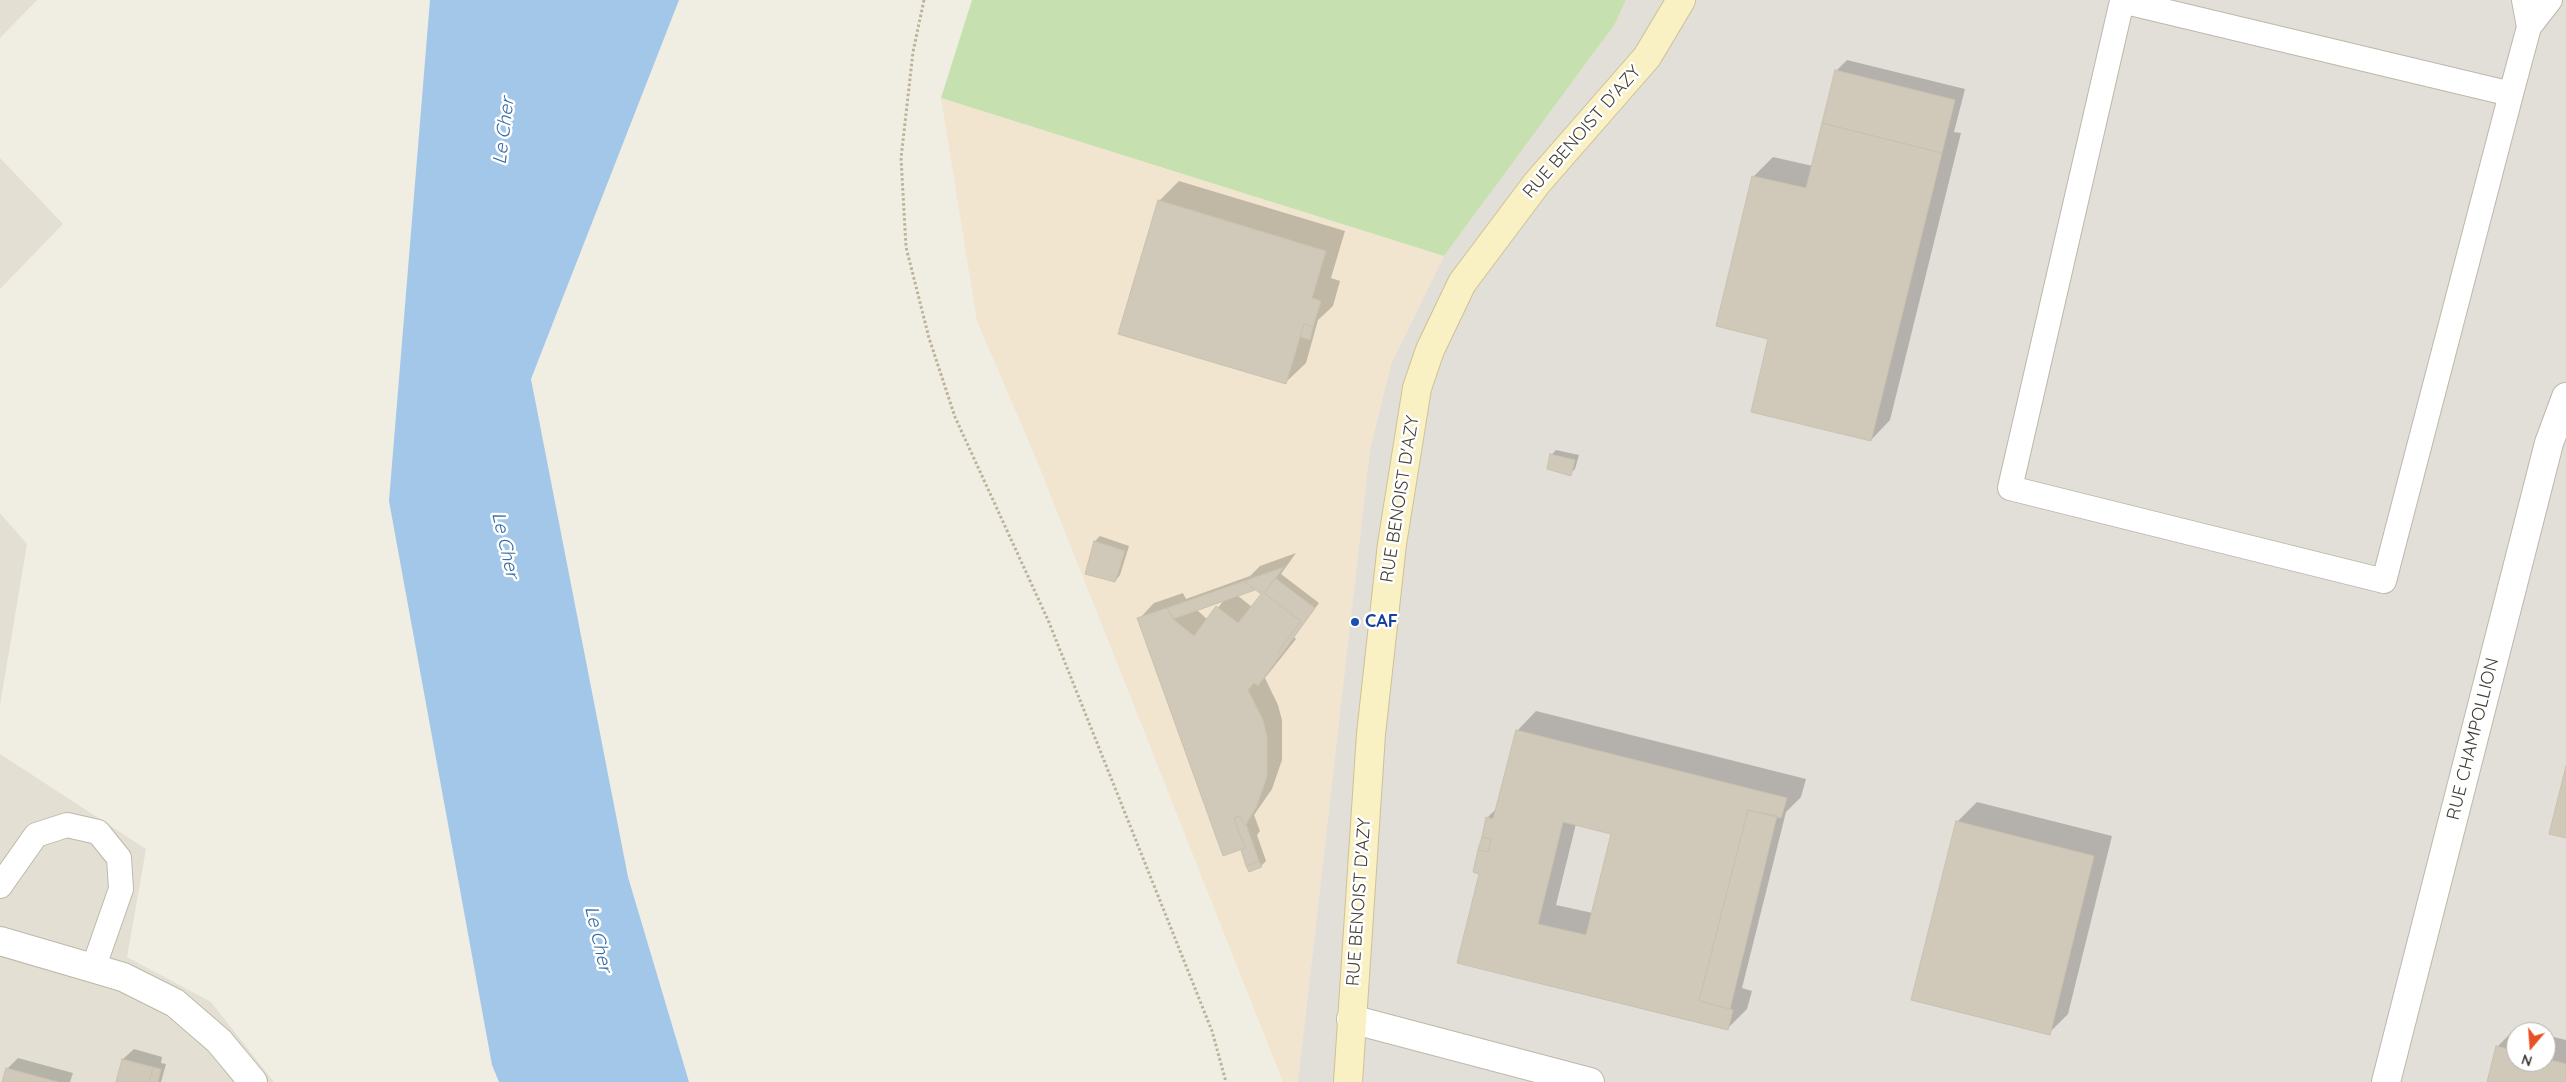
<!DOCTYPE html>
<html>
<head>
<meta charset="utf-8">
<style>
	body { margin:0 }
	#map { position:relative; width:2566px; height:1082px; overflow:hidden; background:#f0ede3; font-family:Quicksand,sans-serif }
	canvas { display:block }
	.north { position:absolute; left:2506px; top:1022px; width:50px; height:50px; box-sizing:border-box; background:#fff; border:1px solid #b3b1ae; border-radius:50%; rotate:198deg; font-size:14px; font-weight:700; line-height:20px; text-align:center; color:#413d34 }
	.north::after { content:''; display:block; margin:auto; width:18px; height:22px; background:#e75123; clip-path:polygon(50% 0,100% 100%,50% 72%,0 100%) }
</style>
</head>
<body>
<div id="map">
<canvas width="2566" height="1082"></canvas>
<div class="north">N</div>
</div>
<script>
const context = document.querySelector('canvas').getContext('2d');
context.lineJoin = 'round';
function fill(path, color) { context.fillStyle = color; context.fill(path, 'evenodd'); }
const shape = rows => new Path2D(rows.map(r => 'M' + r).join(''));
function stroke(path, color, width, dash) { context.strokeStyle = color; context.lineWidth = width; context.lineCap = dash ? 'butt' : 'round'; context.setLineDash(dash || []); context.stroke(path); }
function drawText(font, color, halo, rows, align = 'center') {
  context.font = font + ' Quicksand,sans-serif'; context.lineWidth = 5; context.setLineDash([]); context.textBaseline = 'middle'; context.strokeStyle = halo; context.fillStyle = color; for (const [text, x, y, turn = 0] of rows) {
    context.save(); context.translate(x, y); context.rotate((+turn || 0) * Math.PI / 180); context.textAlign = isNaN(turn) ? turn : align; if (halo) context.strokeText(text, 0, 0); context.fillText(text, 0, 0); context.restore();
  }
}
fill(shape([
	[0,0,37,0,0,38],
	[0,158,63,224,0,289],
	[0,513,27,544,0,705],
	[0,754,146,849,127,957,211,1002,274,1082,0,1082]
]), '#e3dfd2');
fill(shape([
	[941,98,1444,256,1391,364,1370,450,1298,1082,1283,1082,1035,456,977,321]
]), '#f1e5cf');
fill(shape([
	[1626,0,2566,0,2566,1082,1298,1082,1370,450,1391,364,1444,256,1615,24],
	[2516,1032,2546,1032,2546,1062,2516,1062]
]), '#e2ded8');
fill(shape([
	[972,0,1626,0,1615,24,1444,256,941,98]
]), '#c6e1af');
fill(shape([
	[430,0,679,0,531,379,628,877,689,1082,499,1082,492,1065,389,501]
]), '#a3c7e9');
fill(shape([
	[1847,60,1965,89,1954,132,1961,133,1890,420,1871,440,1770,338,1717,325,1754,176,1773,157,1813,166,1836,71],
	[1179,181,1345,231,1331,278,1340,281,1333,306,1318,320,1306,363,1286,382,1159,201],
	[1556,450,1579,455,1575,469,1570,474,1551,455],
	[1100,536,1129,546,1120,575,1115,581,1086,573,1095,541],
	[1296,553,1281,574,1319,603,1294,637,1296,639,1265,678,1278,705,1282,720,1282,760,1272,789,1254,815,1260,831,1257,835,1266,861,1261,866,1242,850,1246,846,1139,619,1154,603,1183,593,1186,599,1250,576,1260,566],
	[1255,588,1263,594,1252,607,1237,595],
	[1225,599,1208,620,1196,609],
	[1536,711,1806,779,1801,797,1786,812,1742,988,1752,991,1747,1009,1727,1029,1459,962,1481,873,1487,818,1497,808,1517,731],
	[1576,824,1613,833,1593,913,1556,905],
	[1977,802,2112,836,2068,1014,2048,1034,1958,821],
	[2517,1027,2535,1032,2516,1032,2516,1062,2546,1062,2546,1035,2566,1040,2566,1082,2489,1082,2497,1047],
	[134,1049,162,1057,161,1063,166,1064,161,1082,117,1082,123,1059],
	[18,1058,73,1073,70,1082,3,1082,7,1069]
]), '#0003');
const building = shape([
	[1835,70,1955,100,1942,153,1822,123,1835,70],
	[1822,123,1942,153,1871,441,1751,412,1768,339,1716,326,1752,176,1806,188,1822,123],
	[1158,200,1326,251,1312,298,1321,301,1313,327,1304,324,1286,384,1118,334,1158,200],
	[1304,324,1313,327,1310,340,1300,337,1304,324],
	[1550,454,1575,460,1571,476,1547,469,1550,454],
	[1094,541,1125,551,1115,582,1085,574,1094,541],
	[1284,567,1264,593,1301,621,1278,652,1281,655,1258,686,1254,683,1248,690,1263,720,1267,736,1267,776,1257,806,1245,826,1240,816,1234,818,1245,848,1223,856,1137,618,1167,608,1173,619,1194,636,1216,606,1238,623,1261,594,1244,581,1284,567],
	[1275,578,1315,608,1281,655,1278,652,1301,621,1264,593,1275,578],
	[1244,581,1255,590,1173,619,1167,608,1244,581],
	[1516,730,1787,798,1781,818,1748,810,1699,1001,1733,1010,1728,1030,1457,963,1479,874,1473,872,1478,850,1488,852,1491,839,1482,837,1486,817,1493,819,1516,730],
	[1563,822,1611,834,1586,935,1538,924,1563,822],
	[2566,766,2566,838,2549,834,2566,766],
	[1748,810,1777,816,1730,1009,1699,1001,1748,810],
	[1240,816,1245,826,1246,824,1259,861,1246,866,1241,850,1245,848,1234,818,1240,816],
	[1956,821,2094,856,2050,1035,1911,1000,1956,821],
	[1482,837,1491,839,1488,852,1478,850,1482,837],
	[1259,861,1262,867,1249,872,1246,866,1259,861],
	[2496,1046,2516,1051,2516,1062,2546,1062,2546,1059,2566,1064,2566,1082,2487,1082,2496,1046],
	[122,1059,153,1067,149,1082,116,1082,122,1059],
	[153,1067,161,1069,158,1082,149,1082,153,1067],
	[6,1068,58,1082,2,1082,6,1068]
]);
fill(building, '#d0c9ba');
stroke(building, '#cac2ae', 1);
const lane = shape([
	[2529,27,2550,0],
	[2511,94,2122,1,2010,488,2384,581,2511,94,2529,27,2524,0],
	[0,886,36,835,67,825,98,832,119,858,121,889,93,969]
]);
const street = shape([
	[0,941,123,977,175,1003,219,1041,253,1082],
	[1351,1019,1590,1082],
	[2386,1082,2549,443,2566,397]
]);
const secondary = shape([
	[1348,1082,1371,734,1392,544,1417,388,1430,350,1462,283,1537,183,1647,57,1681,0]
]);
stroke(lane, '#bdb8aa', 26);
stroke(street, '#bdb8aa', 30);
stroke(secondary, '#ccc296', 30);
stroke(shape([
	[924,0,913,52,901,158,906,247,929,338,955,417,1048,620,1212,1031,1226,1082]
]), '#bbb299', 3, [2.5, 2.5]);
stroke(lane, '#fff', 24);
stroke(street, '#fff', 28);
stroke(secondary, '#f9f1c4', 28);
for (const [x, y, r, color] of [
	[1355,622,5,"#1a4fb4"]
]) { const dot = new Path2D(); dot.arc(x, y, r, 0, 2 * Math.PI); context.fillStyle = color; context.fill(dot); stroke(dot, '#fff', 2); }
drawText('18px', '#413d34', '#fff', [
	["RUE BENOIST D'AZY",1582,132,-49],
	["RUE BENOIST D'AZY",1400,499,-81],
	["RUE CHAMPOLLION",2473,739,-76],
	["RUE BENOIST D'AZY",1359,902,-86]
]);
drawText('bold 18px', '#164399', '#fff', [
	["CAF",1365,622]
], 'left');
drawText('italic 19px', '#376ca3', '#fff', [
	["Le Cher",504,131,-83],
	["Le Cher",505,545,77],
	["Le Cher",598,939,77]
]);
</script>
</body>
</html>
